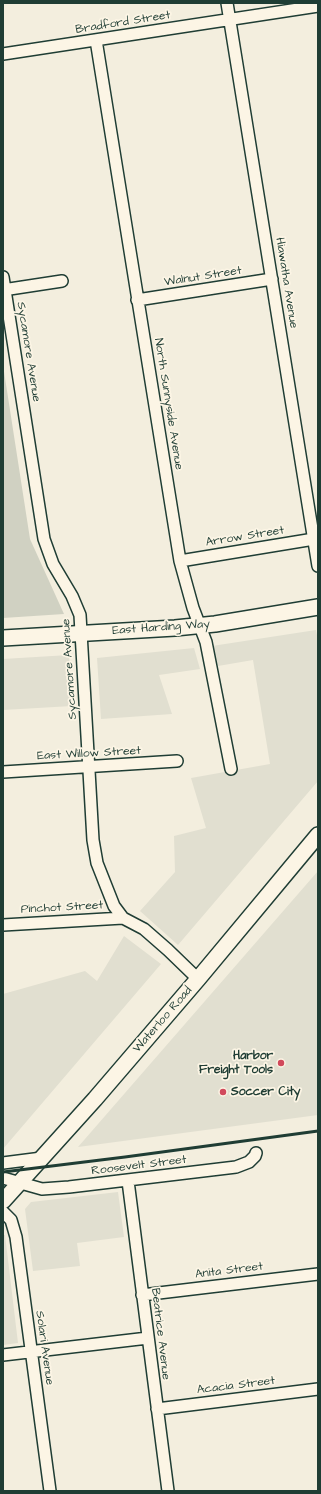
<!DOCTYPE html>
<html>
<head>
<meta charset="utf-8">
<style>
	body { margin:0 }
	#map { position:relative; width:321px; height:1494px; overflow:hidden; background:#f3eede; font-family:"Architects Daughter",sans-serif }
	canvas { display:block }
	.frame { position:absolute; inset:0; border:4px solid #1f3d34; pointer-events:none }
</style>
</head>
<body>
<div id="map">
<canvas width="321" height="1494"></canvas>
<div class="frame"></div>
</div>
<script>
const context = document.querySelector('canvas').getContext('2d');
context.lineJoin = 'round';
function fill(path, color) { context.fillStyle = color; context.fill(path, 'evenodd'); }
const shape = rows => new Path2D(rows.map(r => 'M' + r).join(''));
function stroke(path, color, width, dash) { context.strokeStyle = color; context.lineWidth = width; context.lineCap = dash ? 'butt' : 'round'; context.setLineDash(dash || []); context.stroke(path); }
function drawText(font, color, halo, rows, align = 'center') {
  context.font = font + ' "Architects Daughter",sans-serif'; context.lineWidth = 3.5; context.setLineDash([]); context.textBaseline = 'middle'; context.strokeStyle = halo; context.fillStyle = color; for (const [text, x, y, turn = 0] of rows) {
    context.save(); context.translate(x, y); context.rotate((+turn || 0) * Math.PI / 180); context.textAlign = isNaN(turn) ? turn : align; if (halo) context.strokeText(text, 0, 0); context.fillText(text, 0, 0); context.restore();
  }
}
fill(shape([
	[316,630,318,640,318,781,178,945,140,911,175,872,174,836,206,828,191,778,270,764,253,660,218,666,212,646],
	[194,648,200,669,159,675,172,714,101,719,97,658],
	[69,655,72,706,3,710,3,659],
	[318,871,318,1115,78,1147],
	[124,936,161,964,3,1149,3,994,85,971,97,981],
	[118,1192,124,1237,77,1243,80,1266,33,1271,25,1209,31,1202],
	[3,1235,5,1235,18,1343,3,1345]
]), '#e1dfd0');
fill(shape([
	[3,365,30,539,64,614,3,618]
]), '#d0d1c2');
const street = shape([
	[227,3,318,566],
	[96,40,180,561,193,608,206,642,231,769],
	[3,54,318,6],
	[3,277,44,539,53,564,72,596,80,615,93,840,97,863,114,906,123,918,144,929,168,950,198,979],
	[3,290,62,281],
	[137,300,272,279],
	[180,561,314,539],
	[3,772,177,761],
	[3,925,123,918],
	[3,1163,42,1158],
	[3,1178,42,1189,69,1187,236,1167,249,1162,255,1156,256,1153],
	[128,1181,168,1491],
	[3,1212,11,1220,16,1237,50,1491],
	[142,1295,318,1274],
	[3,1355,148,1338],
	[157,1409,318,1389]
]);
const secondary = shape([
	[3,638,175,628,215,624,318,607],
	[3,1201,95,1099,198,979,318,835]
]);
stroke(street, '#1f3d34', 14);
stroke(secondary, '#1f3d34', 18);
stroke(street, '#fcf5e5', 11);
stroke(secondary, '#fcf5e5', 15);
stroke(shape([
	[3,1172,125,1157,318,1131]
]), '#1f3d34', 3);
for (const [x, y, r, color] of [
	[281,1063,4,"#d1495b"],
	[223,1092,4,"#d1495b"]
]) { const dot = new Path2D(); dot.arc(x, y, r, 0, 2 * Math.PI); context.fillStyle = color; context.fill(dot); stroke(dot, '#fcf5e5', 1.5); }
drawText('12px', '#1f3d34', '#fcf5e5', [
	["Bradford Street",123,23,-9],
	["Walnut Street",203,277,-9],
	["Hiawatha Avenue",286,283,81],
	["Sycamore Avenue",28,352,81],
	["North Sunnyside Avenue",168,404,81],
	["Arrow Street",245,537,-9],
	["East Harding Way",161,628,-4],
	["Sycamore Avenue",70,669,-94],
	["East Willow Street",89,754,-3],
	["Pinchot Street",62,908,-3],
	["Waterloo Road",163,1020,-49],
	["Roosevelt Street",139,1166,-7],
	["Anita Street",229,1271,-7],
	["Beatrice Avenue",160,1334,83],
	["Solari Avenue",44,1348,82],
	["Acacia Street",236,1386,-7]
]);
drawText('bold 12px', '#1f3d34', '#fcf5e5', [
	["Harbor",273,1056],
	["Freight Tools",273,1070],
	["Soccer City",231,1092,"left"]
], 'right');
</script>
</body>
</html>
